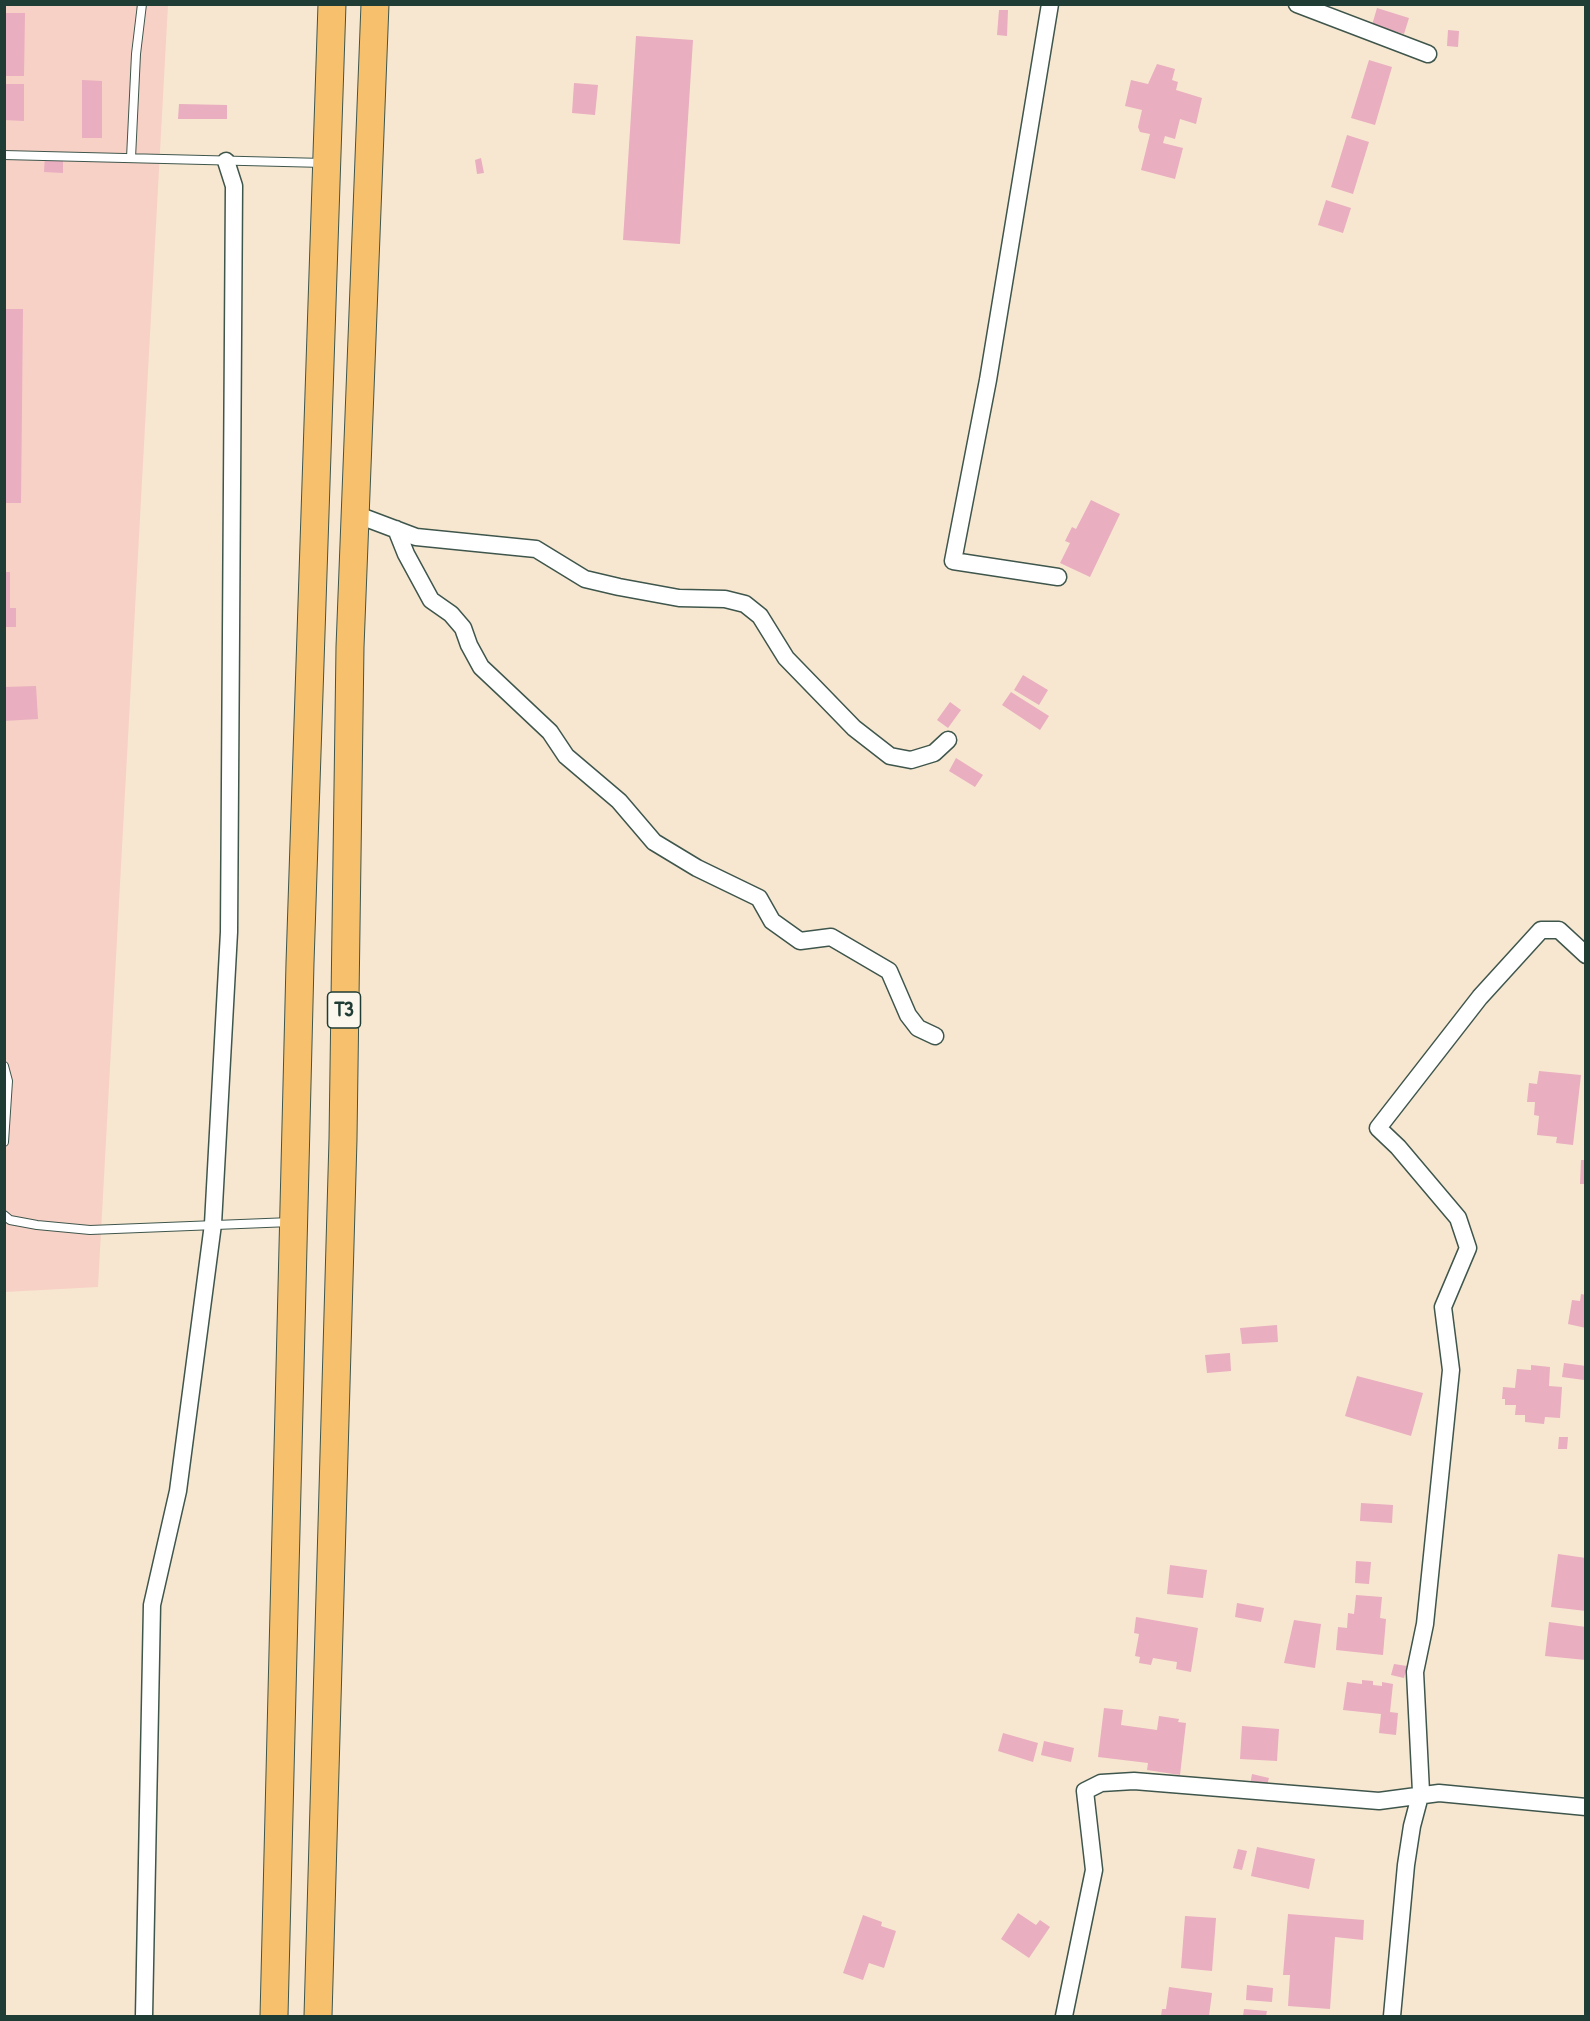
<!DOCTYPE html>
<html>
<head>
<meta charset="utf-8">
<style>
	body { margin:0 }
	#map { position:relative; width:1590px; height:2021px; overflow:hidden; background:#f7e7d1; font-family:"Patrick Hand",sans-serif }
	canvas { display:block }
	.frame { position:absolute; inset:0; border:6px solid #1f3d34; pointer-events:none }
</style>
</head>
<body>
<div id="map">
<canvas width="1590" height="2021"></canvas>
<div class="frame"></div>
</div>
<script>
const context = document.querySelector('canvas').getContext('2d');
context.lineJoin = 'round';
function fill(path, color) { context.fillStyle = color; context.fill(path, 'evenodd'); }
const shape = rows => new Path2D(rows.map(r => 'M' + r).join(''));
function stroke(path, color, width, dash) { context.strokeStyle = color; context.lineWidth = width; context.lineCap = dash ? 'butt' : 'round'; context.setLineDash(dash || []); context.stroke(path); }
function drawText(font, color, halo, rows, align = 'center') {
  context.font = font + ' "Patrick Hand",sans-serif'; context.lineWidth = 6; context.setLineDash([]); context.textBaseline = 'middle'; context.strokeStyle = halo; context.fillStyle = color; for (const [text, x, y, turn = 0] of rows) {
    context.save(); context.translate(x, y); context.rotate((+turn || 0) * Math.PI / 180); context.textAlign = isNaN(turn) ? turn : align; if (halo) context.strokeText(text, 0, 0); context.fillText(text, 0, 0); context.restore();
  }
}
fill(shape([
	[5,5,168,5,98,1287,5,1292]
]), '#f7d1c6');
fill(shape([
	[1377,8,1409,18,1404,34,1372,25],
	[999,10,1008,10,1007,36,997,35],
	[4,13,25,13,24,76,4,76],
	[1448,30,1459,31,1458,47,1447,46],
	[636,36,693,40,680,244,623,240],
	[1369,60,1392,67,1375,125,1351,118],
	[1157,64,1175,69,1172,80,1178,82,1176,90,1202,98,1196,124,1180,119,1175,139,1165,136,1163,143,1183,148,1175,179,1141,170,1150,134,1140,132,1138,127,1142,110,1125,106,1131,80,1148,84],
	[82,80,102,81,102,138,82,138],
	[574,83,598,85,595,115,572,113],
	[4,84,24,84,24,121,4,120],
	[179,104,227,105,227,119,178,119],
	[1347,135,1369,142,1353,194,1331,187],
	[45,153,63,153,63,173,44,172],
	[481,158,484,173,477,174,475,160],
	[1326,200,1351,208,1343,233,1318,225],
	[4,309,23,309,21,503,4,503],
	[1091,500,1120,514,1090,577,1060,563,1070,543,1065,541,1072,527,1076,529],
	[4,572,10,572,10,608,16,608,16,627,4,627],
	[1023,675,1048,690,1039,705,1014,690],
	[36,686,38,719,4,721,4,687],
	[1011,692,1049,716,1040,730,1002,705],
	[950,702,961,710,948,728,937,720],
	[956,758,983,775,975,787,949,771],
	[1539,1071,1581,1075,1573,1145,1556,1143,1557,1137,1537,1135,1539,1116,1534,1115,1535,1102,1527,1102,1529,1083,1537,1084],
	[1581,1160,1586,1160,1586,1184,1580,1184],
	[1581,1294,1586,1295,1586,1328,1568,1324,1572,1300,1580,1301],
	[1277,1325,1278,1342,1242,1344,1240,1328],
	[1230,1353,1231,1371,1207,1373,1205,1355],
	[1564,1363,1586,1366,1584,1380,1562,1377],
	[1531,1365,1550,1367,1549,1386,1562,1387,1560,1418,1545,1417,1544,1424,1525,1422,1525,1415,1515,1415,1516,1405,1505,1405,1505,1399,1502,1399,1503,1387,1515,1388,1517,1369,1531,1370],
	[1357,1376,1423,1393,1411,1436,1345,1416],
	[1559,1437,1568,1437,1567,1449,1558,1449],
	[1361,1503,1393,1505,1392,1523,1360,1521],
	[1558,1554,1586,1558,1586,1611,1551,1607],
	[1356,1561,1371,1562,1369,1584,1355,1583],
	[1170,1565,1207,1570,1203,1598,1167,1594],
	[1356,1595,1382,1597,1380,1618,1386,1619,1383,1655,1336,1650,1338,1627,1347,1628,1348,1613,1354,1614],
	[1237,1603,1264,1608,1261,1622,1235,1617],
	[1136,1617,1198,1628,1191,1672,1176,1669,1177,1662,1153,1658,1151,1665,1139,1663,1140,1657,1135,1656,1139,1634,1134,1633],
	[1294,1620,1321,1624,1315,1668,1284,1663],
	[1549,1622,1586,1627,1586,1660,1545,1656],
	[1394,1664,1407,1666,1404,1678,1391,1675],
	[1362,1680,1373,1681,1373,1685,1382,1686,1382,1682,1393,1684,1390,1712,1398,1713,1396,1735,1379,1733,1381,1714,1343,1710,1347,1682,1362,1684],
	[1104,1708,1123,1710,1121,1725,1157,1730,1159,1716,1179,1719,1178,1722,1186,1723,1180,1775,1147,1770,1148,1763,1098,1757],
	[1242,1726,1279,1729,1277,1761,1240,1759],
	[1003,1733,1038,1743,1033,1762,998,1751],
	[1044,1741,1074,1748,1071,1762,1041,1755],
	[1252,1774,1269,1778,1266,1789,1250,1785],
	[1257,1847,1315,1859,1309,1889,1251,1876],
	[1238,1849,1247,1851,1242,1870,1233,1868],
	[1018,1913,1036,1925,1040,1920,1050,1927,1029,1958,1001,1939],
	[1288,1914,1364,1920,1363,1940,1335,1937,1330,2009,1288,2006,1290,1975,1283,1975],
	[863,1915,882,1922,881,1926,896,1931,884,1968,869,1963,863,1980,843,1973],
	[1185,1916,1216,1918,1212,1971,1181,1968],
	[1247,1985,1273,1988,1272,2002,1246,2000],
	[1169,1987,1212,1993,1209,2016,1161,2016,1162,2009,1166,2009],
	[1244,2009,1267,2011,1266,2016,1243,2016]
]), '#e9aebf');
const service = shape([
	[4,155,324,163],
	[131,158,136,54,142,4],
	[4,1066,8,1081,4,1142],
	[4,1215,10,1220,37,1225,90,1230,291,1222]
]);
const minor = shape([
	[1050,4,988,380,953,561,1058,577],
	[1297,4,1428,54],
	[355,514,416,537,536,549,585,579,619,587,679,598,725,599,745,604,760,616,786,658,854,728,890,756,911,760,934,753,948,740],
	[396,529,406,554,431,600,451,614,463,628,469,645,481,667,550,732,566,756,619,801,654,842,697,868,759,898,772,921,800,941,831,937,889,971,908,1015,918,1028,935,1036],
	[144,2016,152,1605,178,1491,213,1224,229,932,234,186,226,161],
	[1064,2016,1094,1870,1085,1791,1101,1783,1134,1781,1379,1801,1439,1793,1586,1807],
	[1392,2016,1406,1865,1412,1826,1421,1792,1415,1672,1425,1624,1451,1370,1443,1307,1468,1248,1458,1218,1398,1147,1378,1128,1480,997,1541,930,1559,930,1586,955]
]);
const trunk = shape([
	[274,2016,300,963,332,4],
	[318,2016,343,1139,350,647,375,4]
]);
stroke(service, '#3f564c', 10);
stroke(minor, '#3f564c', 19);
stroke(trunk, '#3f564c', 29);
stroke(service, '#fff', 8);
stroke(minor, '#fff', 16);
stroke(trunk, '#f7c06c', 27);
for (const [x, y, w] of [
	[344,1010,33]
]) { const box = new Path2D(); box.roundRect(x - w / 2, y - 18, w, 36, 4.5); context.fillStyle = '#fbf7ec'; context.fill(box); stroke(box, '#1f3d34', 1.5); }
drawText('bold 21px', '#1f3d34', null, [
	["T3",344,1010]
]);
</script>
</body>
</html>
